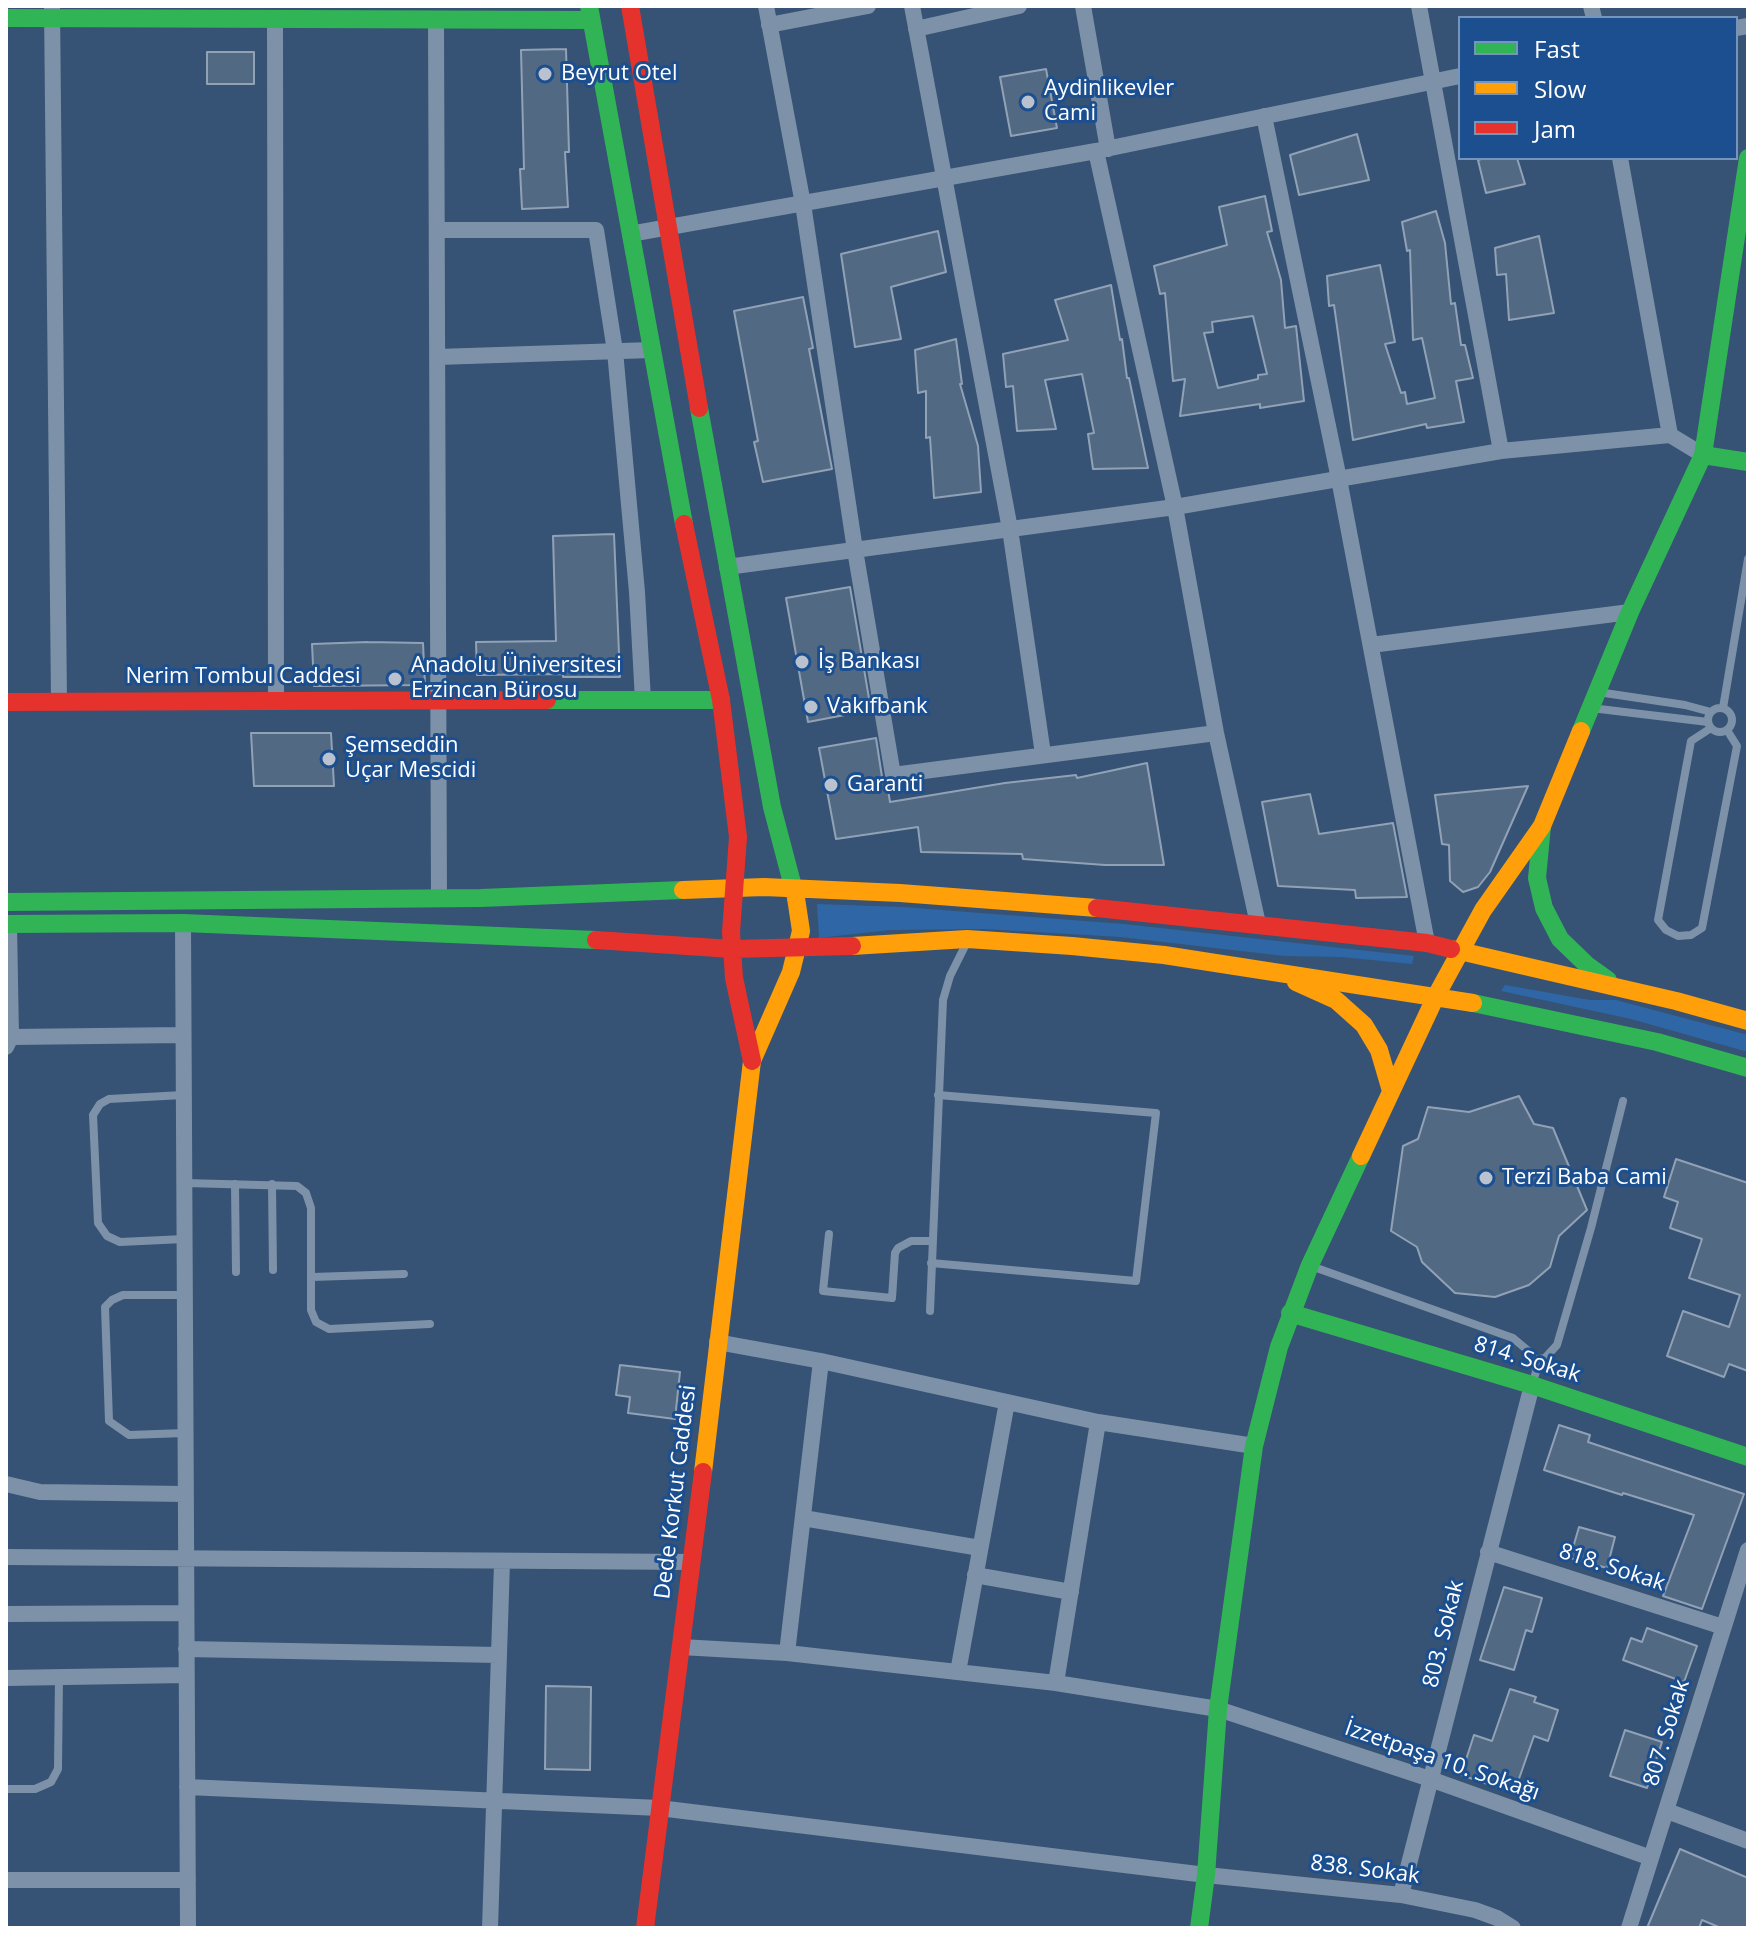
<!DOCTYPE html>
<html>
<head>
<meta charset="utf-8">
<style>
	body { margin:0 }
	#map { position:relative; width:1754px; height:1934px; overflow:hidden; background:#365274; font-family:"Open Sans",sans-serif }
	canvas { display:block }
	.frame { position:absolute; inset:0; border:8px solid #fff; pointer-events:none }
	.legend { position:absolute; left:1458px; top:16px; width:280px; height:144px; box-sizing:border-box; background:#1b4f8f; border:2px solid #7695bc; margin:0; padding:10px 14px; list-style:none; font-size:24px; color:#fff }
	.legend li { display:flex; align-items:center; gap:16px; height:40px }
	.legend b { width:40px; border:2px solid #7695bc }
</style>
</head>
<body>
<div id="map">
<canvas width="1754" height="1934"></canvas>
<div class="frame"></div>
<ul class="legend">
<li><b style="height:10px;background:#30b455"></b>Fast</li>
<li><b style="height:10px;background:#ff9f0a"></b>Slow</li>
<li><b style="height:10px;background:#e5322d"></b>Jam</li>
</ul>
</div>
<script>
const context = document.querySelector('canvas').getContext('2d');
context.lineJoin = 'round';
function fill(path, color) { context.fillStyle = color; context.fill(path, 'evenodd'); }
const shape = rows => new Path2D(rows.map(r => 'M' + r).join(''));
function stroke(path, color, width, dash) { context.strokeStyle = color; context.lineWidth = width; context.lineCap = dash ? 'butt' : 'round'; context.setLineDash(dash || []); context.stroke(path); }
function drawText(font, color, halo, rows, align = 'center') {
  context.font = font + ' "Open Sans",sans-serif'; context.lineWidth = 6; context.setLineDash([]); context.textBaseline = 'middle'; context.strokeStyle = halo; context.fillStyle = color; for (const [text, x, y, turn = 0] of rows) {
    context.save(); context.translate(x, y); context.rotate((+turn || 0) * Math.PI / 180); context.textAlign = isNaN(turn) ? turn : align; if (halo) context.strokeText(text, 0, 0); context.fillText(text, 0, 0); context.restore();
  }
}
fill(shape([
	[817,904,903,907,1124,924,1414,956,1412,964,1341,957,1284,956,1120,937,985,929,890,930,819,938],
	[1505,985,1590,1000,1616,1000,1748,1035,1748,1052,1631,1019,1501,991]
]), '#2f66a5');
const building = shape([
	[566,49,569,152,565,152,568,207,522,209,520,169,524,169,521,50,566,49],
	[207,52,254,52,254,84,207,84,207,52],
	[1046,69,1057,128,1011,136,1000,77,1046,69],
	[1357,134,1369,180,1299,195,1290,155,1357,134],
	[1485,158,1517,158,1525,184,1486,193,1478,160,1485,158],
	[1265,196,1272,231,1267,232,1281,280,1285,328,1296,326,1304,401,1260,408,1260,404,1180,416,1185,379,1173,381,1165,293,1160,294,1154,266,1227,245,1219,207,1265,196],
	[1253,316,1267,374,1258,375,1258,379,1218,388,1204,333,1213,332,1212,322,1253,316],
	[1436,211,1445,243,1451,304,1455,303,1461,345,1465,345,1473,378,1456,381,1464,422,1427,428,1426,424,1353,440,1334,305,1329,306,1327,276,1380,265,1395,342,1385,344,1401,393,1405,392,1407,404,1435,398,1422,338,1413,340,1410,250,1407,251,1402,222,1436,211],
	[938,231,946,272,891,287,901,339,855,347,841,254,938,231],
	[1539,236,1554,313,1509,320,1506,274,1497,275,1495,248,1539,236],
	[1111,285,1120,340,1122,339,1127,378,1129,378,1148,468,1093,469,1088,434,1094,433,1082,374,1045,380,1056,429,1017,431,1013,386,1006,387,1003,354,1068,340,1055,300,1111,285],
	[803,297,813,348,809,349,832,469,763,482,754,442,758,441,734,311,803,297],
	[956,339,962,384,960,384,978,446,981,492,934,498,930,437,926,438,926,391,918,393,915,350,956,339],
	[614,534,620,677,563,677,563,674,477,675,476,642,556,641,553,536,614,534],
	[850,587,871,710,808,722,786,598,850,587],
	[368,642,423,643,425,685,314,686,312,644,368,642],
	[251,733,331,733,334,786,254,786,251,733],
	[876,738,882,777,887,784,890,802,1005,783,1076,775,1077,778,1147,763,1164,865,1105,865,1023,859,1022,854,921,852,918,827,836,839,819,748,876,738],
	[1528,786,1490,872,1478,887,1463,892,1450,881,1449,845,1442,844,1435,795,1528,786],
	[1310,794,1319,834,1393,823,1407,897,1356,898,1355,890,1278,886,1262,802,1310,794],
	[1519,1096,1534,1124,1553,1128,1587,1210,1559,1236,1550,1267,1529,1285,1495,1297,1455,1293,1422,1262,1417,1247,1391,1231,1403,1146,1418,1139,1428,1107,1469,1112,1519,1096],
	[1676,1159,1748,1183,1748,1371,1729,1364,1724,1377,1667,1356,1683,1311,1729,1327,1740,1295,1689,1278,1702,1239,1670,1228,1678,1202,1664,1197,1676,1159],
	[620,1365,680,1372,675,1419,628,1413,630,1397,616,1395,620,1365],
	[1559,1425,1590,1435,1588,1442,1744,1494,1702,1609,1663,1596,1694,1515,1623,1493,1622,1495,1544,1470,1559,1425],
	[1579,1527,1615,1537,1607,1568,1570,1558,1579,1527],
	[1504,1587,1542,1598,1532,1632,1526,1630,1514,1670,1480,1660,1504,1587],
	[1647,1628,1697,1646,1684,1682,1623,1660,1631,1638,1642,1642,1647,1628],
	[546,1686,591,1687,590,1770,545,1769,546,1686],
	[1510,1689,1536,1697,1534,1702,1558,1710,1548,1741,1534,1736,1514,1793,1461,1775,1474,1735,1492,1741,1510,1689],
	[1625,1730,1662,1742,1647,1788,1610,1776,1625,1730],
	[1680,1849,1748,1878,1748,1928,1721,1928,1702,1920,1699,1928,1647,1928,1680,1849]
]);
fill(building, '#526984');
stroke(building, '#92a2b6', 2);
stroke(shape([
	[1598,692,1685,705,1711,712],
	'1708 720a12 12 0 1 1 24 0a12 12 0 1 1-24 0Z',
	[1591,708,1708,722],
	[1723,708,1748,559],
	[1711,728,1691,741,1658,920,1666,930,1678,936,1691,935,1702,928,1737,746,1727,730],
	[183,1095,109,1099,100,1104,93,1115,98,1223,107,1236,120,1242,184,1239],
	[185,1183,297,1186,306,1193,311,1208,311,1310,316,1322,329,1329,430,1324],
	[235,1184,236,1272],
	[272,1184,273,1270],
	[829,1234,823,1291,892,1298,895,1253,898,1248,911,1241,932,1241],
	[931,1263,1136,1281,1156,1113,938,1095],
	[1311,1266,1513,1338,1532,1354,1535,1360,1536,1372,1532,1384],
	[312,1277,404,1274],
	[184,1295,123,1295,112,1300,105,1307,109,1421,129,1435,185,1433],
	[930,1311,943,1000,950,976,966,944],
	[1535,1360,1545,1358,1557,1345,1591,1228,1623,1101],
	[6,1789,35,1789,51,1782,58,1769,59,1677]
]), '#7d92a8', 8);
stroke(shape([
	[52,6,59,702],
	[766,6,803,204,855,550,893,775,1216,733],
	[912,6,1010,529,1043,754],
	[1083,6,1108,149],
	[1419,6,1501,451],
	[1591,6,1594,18],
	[275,20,276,701],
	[436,20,439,898],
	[769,25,868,6],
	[1736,28,1748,26],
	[916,29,1019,6],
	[1264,116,1339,479,1427,943],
	[1096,151,1175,507,1216,733,1258,924],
	[1620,158,1670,435],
	[437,230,596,230,615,351,637,592,643,700],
	[630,234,1096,151,1460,76],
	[437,357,652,350],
	[727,567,1175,507,1501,451,1670,435,1703,455],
	[1371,645,1630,612],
	[183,923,188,1928],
	[11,1037,183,1035],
	[6,1047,11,1037,9,924],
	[717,1342,821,1361,1098,1422,1254,1446],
	[6,1484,40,1492,185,1494],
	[803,1518,980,1548],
	[1488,1552,1723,1627],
	[6,1557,692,1562],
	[975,1575,1071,1592],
	[6,1614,186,1613],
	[681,1647,787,1653,1056,1683,1218,1709,1430,1779,1651,1858],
	[186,1649,498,1655],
	[787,1653,821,1361],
	[958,1672,1007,1402],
	[6,1678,186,1675],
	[1056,1683,1098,1422],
	[187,1787,659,1808,1206,1875,1401,1895,1475,1910,1497,1918,1513,1928],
	[1667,1811,1748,1841],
	[6,1880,188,1880],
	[1401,1895,1532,1385],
	[490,1928,502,1563],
	[1629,1928,1748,1550]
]), '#7d92a8', 16);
stroke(shape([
	[589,6,684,524],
	[6,18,591,20],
	[699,408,772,807,796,898],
	[1703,455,1748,462],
	[547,700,721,700],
	[1581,731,1630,612,1703,455,1748,158],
	[1542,826,1537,878,1544,908,1560,939,1587,965,1608,980],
	[6,902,481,898,683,890],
	[6,924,183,923,596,940],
	[1473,1003,1657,1042,1748,1068],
	[1290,1313,1532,1385,1748,1457],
	[1199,1928,1206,1875,1218,1709,1254,1446,1279,1347,1310,1265,1361,1156]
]), '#30b455', 18);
stroke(shape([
	[683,890,764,887,900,893,1097,908],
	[852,946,967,939,1072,946,1164,955,1473,1003],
	[1451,949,1676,1001,1748,1021],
	[1296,982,1336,1000,1364,1025,1379,1050,1391,1091],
	[1361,1156,1436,996,1483,910,1542,826,1581,731],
	[703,1472,752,1061,791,972,801,931,796,898]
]), '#ff9f0a', 18);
stroke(shape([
	[630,6,699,408],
	[684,524,721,700,738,837,731,932,734,978,752,1061],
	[6,702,547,700],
	[1097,908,1427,943,1451,949],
	[596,940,732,949,852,946],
	[645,1928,703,1472]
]), '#e5322d', 18);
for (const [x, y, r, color] of [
	[545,74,8,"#b9c2ce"],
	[1028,102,8,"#b9c2ce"],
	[802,662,8,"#b9c2ce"],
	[395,679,8,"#b9c2ce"],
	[811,707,8,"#b9c2ce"],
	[329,759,8,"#b9c2ce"],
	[831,785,8,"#b9c2ce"],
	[1486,1178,8,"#b9c2ce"]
]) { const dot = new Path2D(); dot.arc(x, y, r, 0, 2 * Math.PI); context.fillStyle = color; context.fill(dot); stroke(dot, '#1b4f8f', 3); }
drawText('22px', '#fff', '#1b4f8f', [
	["Beyrut Otel",561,74],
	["Aydinlikevler",1044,89],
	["Cami",1044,114],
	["İş Bankası",818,662],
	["Anadolu Üniversitesi",411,666],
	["Erzincan Bürosu",411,691],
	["Vakıfbank",827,707],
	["Şemseddin",345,746],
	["Uçar Mescidi",345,771],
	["Garanti",847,785],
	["Terzi Baba Cami",1502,1178]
], 'left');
drawText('22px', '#fff', '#1b4f8f', [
	["Nerim Tombul Caddesi",243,677],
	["814. Sokak",1527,1360,17],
	["Dede Korkut Caddesi",676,1492,-83],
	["818. Sokak",1612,1568,18],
	["803. Sokak",1444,1634,-76],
	["807. Sokak",1667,1733,-73],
	["İzzetpaşa 10. Sokağı",1442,1761,19],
	["838. Sokak",1365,1870,7]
]);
</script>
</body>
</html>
